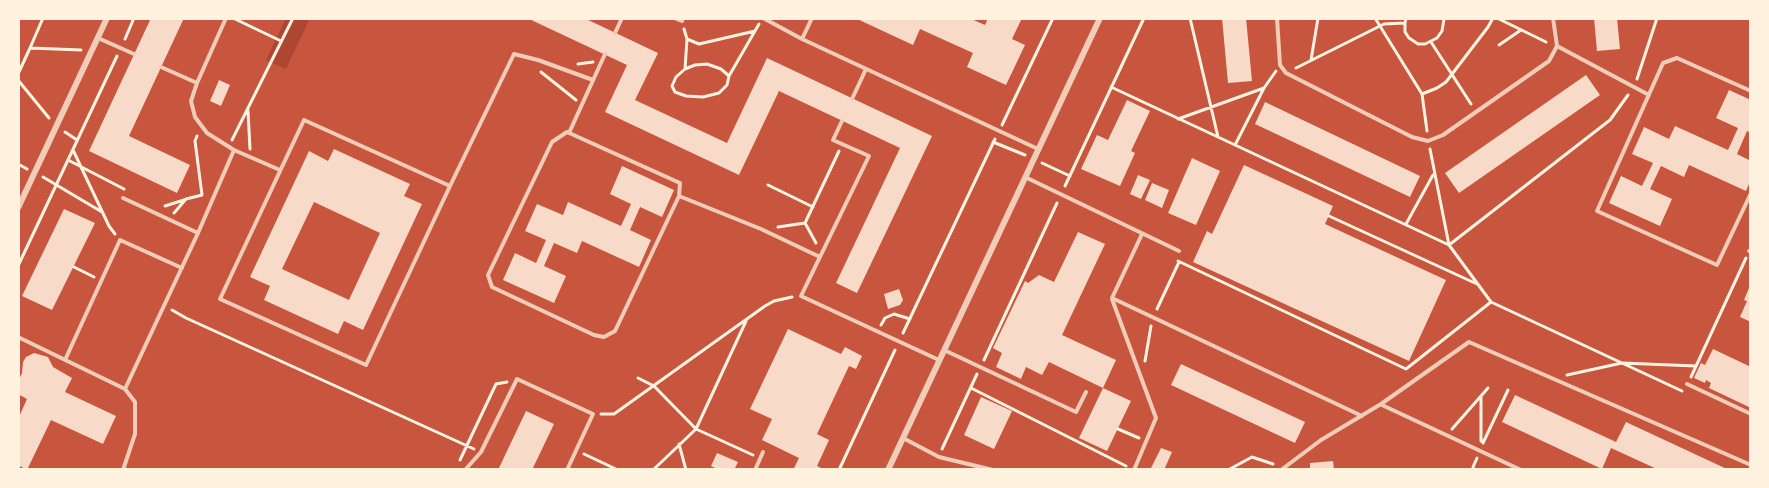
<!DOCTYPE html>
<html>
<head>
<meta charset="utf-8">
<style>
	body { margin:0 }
	#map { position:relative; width:1769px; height:488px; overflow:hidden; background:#c8553d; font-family:"Exo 2",sans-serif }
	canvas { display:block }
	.frame { position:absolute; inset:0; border:20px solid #fff3e0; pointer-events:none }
</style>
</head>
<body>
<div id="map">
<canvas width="1769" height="488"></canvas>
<div class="frame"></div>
</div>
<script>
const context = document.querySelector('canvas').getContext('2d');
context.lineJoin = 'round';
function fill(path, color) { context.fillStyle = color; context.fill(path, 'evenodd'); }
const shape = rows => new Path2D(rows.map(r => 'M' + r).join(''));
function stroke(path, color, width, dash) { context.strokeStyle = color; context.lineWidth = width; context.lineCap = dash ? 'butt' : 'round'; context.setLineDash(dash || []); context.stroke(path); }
fill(shape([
	[286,18,310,18,286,69,266,60]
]), '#ae4732');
fill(shape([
	[151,18,184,18,129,136,190,165,177,193,89,151],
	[527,18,584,18,658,53,635,100,727,143,767,58,932,136,857,293,836,283,900,148,779,91,739,175,605,112,627,65],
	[855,18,969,18,985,25,988,18,1022,18,1012,39,1025,45,1006,85,967,67,973,53,920,29,913,45],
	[1222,18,1246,18,1252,81,1228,83],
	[1594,18,1617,18,1620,49,1597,51],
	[1586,75,1600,95,1459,193,1445,173],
	[219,80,230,85,221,106,210,101],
	[1729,90,1751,100,1751,133,1747,131,1737,154,1751,161,1751,179,1746,191,1689,165,1684,177,1661,166,1650,189,1672,199,1660,226,1609,203,1621,176,1642,186,1653,163,1632,154,1644,127,1669,139,1675,126,1728,150,1738,128,1716,118],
	[1127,100,1150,111,1131,151,1135,153,1120,186,1081,169,1097,135,1108,140],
	[1265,102,1420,176,1410,197,1255,124],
	[334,149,410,184,404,196,422,204,363,330,344,321,338,334,264,300,270,286,250,277,309,151,328,161],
	[314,202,380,233,349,300,282,269],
	[1192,158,1220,171,1196,225,1168,213],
	[1244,165,1333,206,1325,224,1446,280,1409,361,1193,262,1207,231,1212,234],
	[622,166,674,190,662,217,640,207,630,230,651,240,639,267,582,241,577,253,554,243,544,266,566,276,554,303,503,280,515,253,536,263,546,240,525,231,537,204,563,215,568,202,621,226,631,204,610,194],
	[1138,175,1150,180,1141,199,1130,194],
	[1152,183,1169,190,1162,208,1145,200],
	[64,209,95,223,52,310,22,296],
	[1078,232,1105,244,1062,335,1116,360,1103,388,1049,362,1042,375,1026,367,1021,379,996,367,1002,353,993,348,1025,281,1028,283,1039,275,1054,282],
	[1749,288,1751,289,1751,322,1740,317,1747,301,1744,300],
	[899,289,903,300,900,305,888,309,884,294],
	[788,329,841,354,845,347,862,356,856,369,849,366,817,434,829,440,817,466,825,470,793,470,799,458,762,440,772,419,750,409],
	[1713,349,1751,367,1751,408,1709,388,1711,383,1706,380,1705,383,1694,378,1701,363,1705,365],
	[34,353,48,357,53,367,72,378,65,392,116,416,103,444,51,420,27,470,18,465,18,419,27,399,18,394,18,382,22,373,23,362,26,357],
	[1181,364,1305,422,1295,443,1171,385],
	[1103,388,1131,401,1107,451,1079,438],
	[1515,395,1616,442,1626,422,1729,470,1659,470,1611,448,1602,469,1502,422],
	[981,397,1012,411,994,449,964,435],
	[526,411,554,424,532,470,498,470],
	[1161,448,1172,452,1164,470,1155,470,1151,468],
	[717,453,738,462,734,470,719,470,711,466],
	[1333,461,1334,470,1310,470,1310,463]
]), '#f7dbc8');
stroke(shape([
	[1190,18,1218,137],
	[1375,18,1422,94,1427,131],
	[1497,18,1546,42],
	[235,19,281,41],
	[1405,23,1405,32,1409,38,1418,44,1425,44,1437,38,1442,31,1444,19,1442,18],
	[684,29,687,39,685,69,676,77,672,86,675,92,686,96,703,97,719,93,727,85,729,76,759,24],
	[125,39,134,18],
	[687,39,699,44,755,31],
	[1431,42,1471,104],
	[1499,45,1521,30],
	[30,48,43,18],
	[1311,60,1318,18],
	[578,64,593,62],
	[1296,68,1384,24,1405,23,1406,18],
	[685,69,695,65,707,64,721,69,729,76],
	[541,72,576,100],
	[18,74,30,48,81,50],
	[1637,79,1657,18],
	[18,80,49,118],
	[1111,87,1449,245,1491,302,1682,391],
	[1422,94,1437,88,1446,82,1488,27,1493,18],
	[248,111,250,149],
	[1178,119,1264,88],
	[1002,125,1053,18],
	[65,132,77,140],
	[232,140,293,18],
	[993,142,1025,155],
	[1235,145,1264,88,1276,71],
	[1430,149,1449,245,1610,120,1628,95],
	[73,150,109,226,115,234],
	[68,160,124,189],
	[1042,163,1070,176],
	[18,164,27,169],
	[43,177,102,212],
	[768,185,813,207],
	[1065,186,1144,18],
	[165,206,184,200],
	[174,213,186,199,202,195,195,141,197,136],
	[1329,216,1477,284],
	[805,223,816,243],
	[1406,224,1433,175],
	[778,227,805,223,839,151],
	[1178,261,1406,369,1491,302],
	[18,266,117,56],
	[74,267,94,277],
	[1157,309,1179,262],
	[172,310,186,318,474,449],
	[881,325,885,318,894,314,910,319],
	[903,333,995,139],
	[984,360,1057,203],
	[1145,361,1151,326],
	[1567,375,1622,363,1696,366],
	[1691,377,1746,258],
	[638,378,654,386,696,429,746,321],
	[971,388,1126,466],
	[1481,397,1481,441],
	[601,414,614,414,765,306,774,301,792,297],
	[1118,429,1139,438],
	[1452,429,1488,388],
	[1483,443,1508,390],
	[679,444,686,470],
	[942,449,977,374],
	[584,454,618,470],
	[460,460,496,384,507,382],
	[653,470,696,429,753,455],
	[839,470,895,350],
	[1228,470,1252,457,1273,464],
	[1474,470,1473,467,1477,458]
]), '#fff3e0', 3);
stroke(shape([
	[674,18,682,21,683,18],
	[763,18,802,39,1038,149],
	[1277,18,1280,65,1286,73,1412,137,1428,141,1443,135,1549,61,1557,46,1553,18],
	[615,33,622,18],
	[98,38,134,54],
	[802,39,812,18],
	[1557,46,1649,95],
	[161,67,197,83],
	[1751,91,1677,58,1663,63,1597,211,1717,265,1751,193],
	[852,99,866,69],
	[842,121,833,140,869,156,801,296,939,360],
	[569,133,605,54],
	[234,150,280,170],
	[1025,177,1179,251],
	[450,186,366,365,220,299,304,120,450,186,514,54,538,60,593,80],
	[679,196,680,183,567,132,552,142,488,275,492,287,594,335,604,337,615,331,679,196,761,229,820,257],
	[123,198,198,233],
	[1142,234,1112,298,1362,416],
	[1749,251,1751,252],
	[1112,299,1156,418,1134,470],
	[18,337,125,389,135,402,135,434,123,470],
	[944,350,1076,412,1086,392],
	[65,360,120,240,182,268],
	[1687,384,1751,414],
	[125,389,198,233,234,150,207,133,195,117,191,101,197,83,226,18],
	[1382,405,1521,470],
	[903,438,939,457,993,470],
	[465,470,481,452,517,379,593,414,567,470],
	[755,470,763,452],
	[1281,470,1321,440,1381,404,1469,342,1751,465]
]), '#f1ccb7', 4);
stroke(shape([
	[18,208,107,18],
	[888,470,1100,18]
]), '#f1ccb7', 6);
</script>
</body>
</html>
